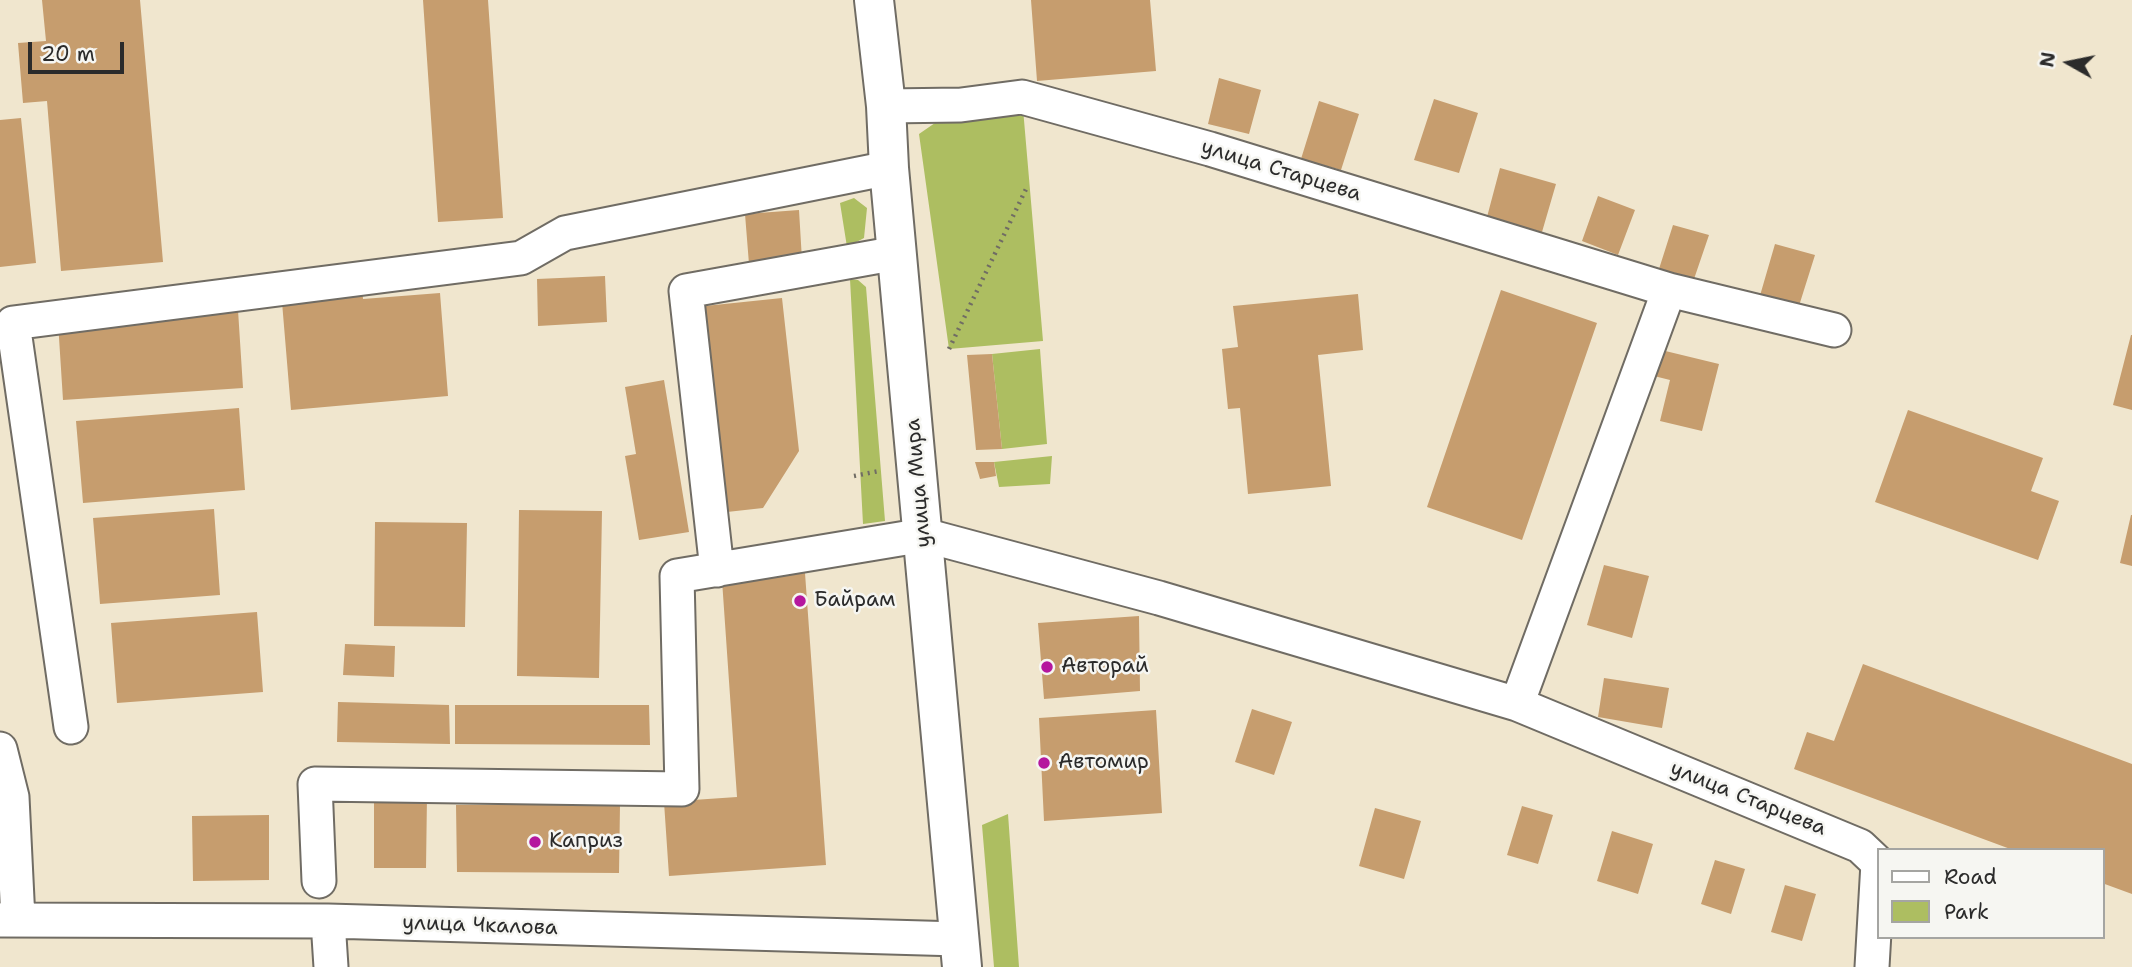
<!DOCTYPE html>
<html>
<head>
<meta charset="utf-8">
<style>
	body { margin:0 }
	#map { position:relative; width:2132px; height:967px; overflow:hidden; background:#f0e6ce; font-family:"Shantell Sans",sans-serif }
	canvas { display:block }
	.legend { position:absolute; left:1877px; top:848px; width:228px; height:91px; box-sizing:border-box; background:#f6f6f2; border:2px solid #a5a5a2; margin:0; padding:9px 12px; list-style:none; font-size:21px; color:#2b2b2b }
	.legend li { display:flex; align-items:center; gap:14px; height:35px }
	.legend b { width:35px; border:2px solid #a5a5a2 }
	.north { position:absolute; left:2034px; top:28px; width:70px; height:70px; -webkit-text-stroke:5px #f6f6f2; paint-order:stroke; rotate:279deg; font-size:19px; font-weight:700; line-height:28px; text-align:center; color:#2b2b2b }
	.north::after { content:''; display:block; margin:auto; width:24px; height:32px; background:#2b2b2b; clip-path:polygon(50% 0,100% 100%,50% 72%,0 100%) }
	.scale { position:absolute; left:28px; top:42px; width:96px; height:32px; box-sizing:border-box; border:4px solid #2b2b2b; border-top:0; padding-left:9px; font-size:21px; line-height:24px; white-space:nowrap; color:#2b2b2b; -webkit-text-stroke:5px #f6f6f2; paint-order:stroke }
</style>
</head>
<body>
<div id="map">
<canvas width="2132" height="967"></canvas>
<ul class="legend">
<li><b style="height:9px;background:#fff"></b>Road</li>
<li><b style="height:19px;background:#adbe61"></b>Park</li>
</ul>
<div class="north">N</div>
<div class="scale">20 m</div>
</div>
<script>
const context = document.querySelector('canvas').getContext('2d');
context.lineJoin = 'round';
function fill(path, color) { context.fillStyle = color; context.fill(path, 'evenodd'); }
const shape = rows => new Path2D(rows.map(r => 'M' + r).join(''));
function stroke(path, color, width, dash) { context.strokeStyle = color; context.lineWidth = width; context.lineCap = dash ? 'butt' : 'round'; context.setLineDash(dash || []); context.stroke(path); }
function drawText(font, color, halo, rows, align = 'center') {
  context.font = font + ' "Shantell Sans",sans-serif'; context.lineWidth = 5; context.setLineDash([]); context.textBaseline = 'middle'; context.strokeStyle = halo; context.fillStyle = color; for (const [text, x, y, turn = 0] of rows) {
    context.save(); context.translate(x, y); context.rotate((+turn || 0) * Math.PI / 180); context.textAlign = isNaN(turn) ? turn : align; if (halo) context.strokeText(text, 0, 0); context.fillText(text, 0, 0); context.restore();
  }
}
fill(shape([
	[1022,97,1043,341,949,349,919,134,961,105],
	[854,198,867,208,864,238,847,247,840,203],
	[850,279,858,280,866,287,885,521,863,524],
	[1040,349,1047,444,1002,449,992,354],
	[1052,456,1050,484,999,487,994,462],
	[1008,814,1019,967,994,967,982,825]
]), '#adbe61');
fill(shape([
	[42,0,140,0,163,262,61,271,47,101,23,103,18,43,46,41],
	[423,0,488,0,503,218,438,222],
	[1031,0,1150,0,1156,71,1037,81],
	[1219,78,1261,90,1249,134,1208,124],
	[1434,99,1478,113,1459,173,1414,160],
	[1319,101,1359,114,1341,170,1301,159],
	[21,118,36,263,0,267,0,120],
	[1500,168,1556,184,1542,232,1487,217],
	[1598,196,1635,210,1618,255,1582,241],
	[799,210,802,260,749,264,745,214],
	[1673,225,1709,235,1694,279,1659,269],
	[1775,244,1815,255,1798,309,1759,299],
	[605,276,607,322,538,326,537,279],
	[362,286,363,299,440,293,448,396,291,410,282,302],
	[1501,290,1597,323,1522,540,1427,507],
	[1358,294,1363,350,1318,355,1331,486,1248,494,1240,408,1228,409,1222,349,1238,347,1233,306],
	[782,298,799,451,763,508,727,512,705,306],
	[238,310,243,388,63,400,58,322],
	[2131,335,2132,335,2132,410,2113,405],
	[1653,348,1719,364,1702,431,1660,421,1670,380,1646,374],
	[992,354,1002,449,976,450,967,355],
	[664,380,689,532,639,540,625,456,636,454,625,387],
	[239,408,245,490,83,503,76,421],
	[1908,410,2043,458,2031,491,2059,501,2038,560,1875,502],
	[975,462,994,462,996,476,980,479],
	[214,509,220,595,100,604,93,518],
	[519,510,602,511,599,678,517,676],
	[2131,515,2132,515,2132,566,2120,563],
	[375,522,467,523,465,627,374,626],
	[1604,565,1649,576,1632,638,1587,625],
	[805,573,826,865,669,876,664,802,737,797,722,580],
	[257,612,263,692,117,703,111,623],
	[1139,616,1140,691,1044,699,1038,623],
	[345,644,395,646,394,677,343,675],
	[1863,664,2132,764,2132,894,2102,883,2102,850,2013,850,1794,769,1807,732,1834,741],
	[1604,678,1669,688,1662,728,1598,717],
	[338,702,449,705,450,744,337,742],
	[455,705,649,705,650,745,455,744],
	[1252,709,1292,722,1274,775,1235,762],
	[1156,710,1162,813,1044,821,1039,718],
	[374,796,427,796,426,868,374,868],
	[456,805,620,805,619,873,457,872],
	[1522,806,1553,815,1538,864,1507,855],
	[1375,808,1421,821,1404,879,1359,866],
	[269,815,269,880,193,881,192,816],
	[1612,831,1653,844,1638,894,1597,881],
	[1715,860,1745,869,1731,914,1701,904],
	[1785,885,1816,894,1802,941,1771,932]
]), '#c69d6e');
const minor = shape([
	[886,106,961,105,1022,97,1210,149,1669,290,1517,704,1860,846,1878,863,1872,967],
	[1669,290,1834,330],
	[717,570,686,291,897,253],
	[71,727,13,323,521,258,565,233,889,168],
	[0,749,12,797,18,920],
	[319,881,315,784,682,789,677,576,924,535,1159,598,1517,704],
	[0,920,328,921,959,939],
	[328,921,331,967]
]);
const major = shape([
	[874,0,886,106,889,168,962,967]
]);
stroke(minor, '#706c64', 37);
stroke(major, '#706c64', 42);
stroke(shape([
	[949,349,1028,185],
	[854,476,879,471]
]), '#706c64', 4.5, [2, 5]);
stroke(minor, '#fff', 33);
stroke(major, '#fff', 38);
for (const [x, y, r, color] of [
	[800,601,7,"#b5179e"],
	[1047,667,7,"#b5179e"],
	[1044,763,7,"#b5179e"],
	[535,842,7,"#b5179e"]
]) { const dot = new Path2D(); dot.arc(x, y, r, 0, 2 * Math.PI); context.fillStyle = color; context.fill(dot); stroke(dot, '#f6f6f2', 2.5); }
drawText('21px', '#2b2b2b', '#f6f6f2', [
	["улица Старцева",1281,171,17],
	["улица Мира",919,483,-95],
	["улица Старцева",1748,799,22],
	["улица Чкалова",480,926,2]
]);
drawText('21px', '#2b2b2b', '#f6f6f2', [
	["Байрам",814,601],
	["Авторай",1061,667],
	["Автомир",1058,763],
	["Каприз",549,842]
], 'left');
</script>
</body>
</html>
